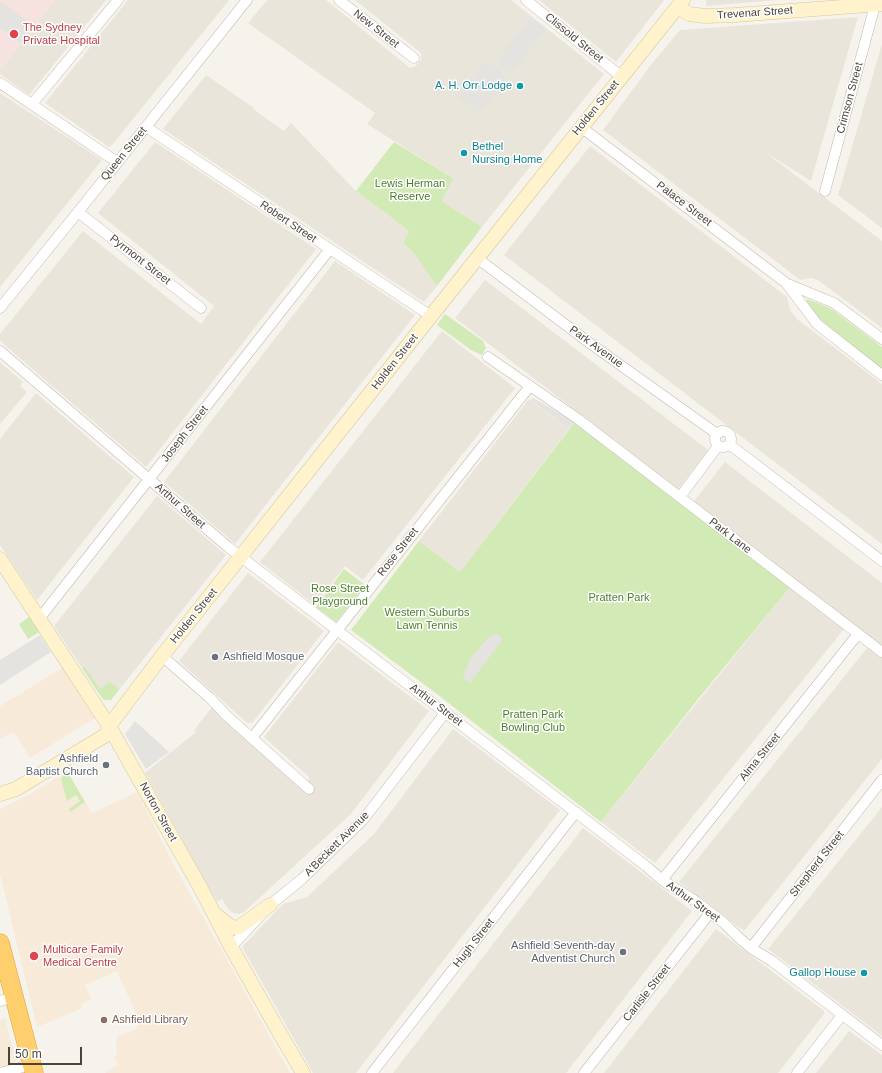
<!DOCTYPE html>
<html>
<head>
<meta charset="utf-8">
<style>
	body { margin:0 }
	#map { position:relative; width:882px; height:1073px; overflow:hidden; background:#f6f3ec; font-family:Helvetica,sans-serif }
	canvas { display:block }
	.scale { position:absolute; left:8px; top:1047px; width:74px; height:18px; box-sizing:border-box; border:2px solid #4b4439; border-top:0; padding-left:5px; font-size:12px; line-height:14px; white-space:nowrap; color:#4b4439; -webkit-text-stroke:3px #fff; paint-order:stroke }
</style>
</head>
<body>
<div id="map">
<canvas width="882" height="1073"></canvas>
<div class="scale">50 m</div>
</div>
<script>
const context = document.querySelector('canvas').getContext('2d');
context.lineJoin = 'round';
function fill(path, color) { context.fillStyle = color; context.fill(path, 'evenodd'); }
const shape = rows => new Path2D(rows.map(r => 'M' + r).join(''));
function stroke(path, color, width, dash) { context.strokeStyle = color; context.lineWidth = width; context.lineCap = dash ? 'butt' : 'round'; context.setLineDash(dash || []); context.stroke(path); }
function drawText(font, color, halo, rows, align = 'center') {
  context.font = font + ' Helvetica,sans-serif'; context.lineWidth = 3; context.setLineDash([]); context.textBaseline = 'middle'; context.strokeStyle = halo; context.fillStyle = color; for (const [text, x, y, turn = 0] of rows) {
    context.save(); context.translate(x, y); context.rotate((+turn || 0) * Math.PI / 180); context.textAlign = isNaN(turn) ? turn : align; if (halo) context.strokeText(text, 0, 0); context.fillText(text, 0, 0); context.restore();
  }
}
fill(shape([
	[55,0,106,0,29,95,0,74,0,70],
	[128,0,229,0,112,145,109,147,45,103],
	[267,0,326,0,410,68,416,66,418,63,421,60,421,53,355,0,511,0,604,74,482,227,442,201,453,178,367,124,375,113,248,23],
	[539,0,664,0,616,62],
	[706,0,778,0,706,6],
	[858,17,811,181,765,152,882,241,882,328,818,280,811,278,802,280,799,279,603,130,650,66,680,30],
	[882,44,882,228,838,195],
	[206,75,254,108,253,109,284,131,291,123,356,191,409,231,403,243,413,252,437,286,424,302,163,129],
	[0,93,102,160,0,287],
	[155,142,316,249,146,467,0,341,0,334,83,231,201,324,214,306,98,213],
	[590,146,787,297,790,310,797,319,882,384,882,544,504,255],
	[335,261,415,315,235,544,164,482],
	[485,280,708,450,678,489,455,318],
	[442,331,515,388,363,580,345,566,315,605,260,562],
	[0,362,23,382,20,386,27,392,0,424],
	[36,393,134,477,37,600,0,545,0,439],
	[529,399,569,429,460,572,419,541],
	[725,462,882,583,882,645,694,501],
	[157,496,226,555,111,700,105,700,102,698,54,626],
	[248,573,324,631,252,723,249,723,246,722,179,661],
	[790,587,844,629,655,863,601,822],
	[338,642,429,711,351,814,244,912,239,914,233,913,228,909,222,899,217,902,145,773,196,732,194,730,212,707,303,786,310,778,264,737],
	[868,647,882,657,882,759,744,931,679,882],
	[453,729,560,810,356,1073,313,1073,242,947,283,904,307,897,374,834],
	[882,807,882,1036,768,949],
	[583,828,692,911,566,1073,393,1073],
	[716,929,824,1011,824,1014,778,1073,604,1073],
	[849,1031,882,1055,882,1073,816,1073]
]), '#eae5da');
fill(shape([
	[64,667,95,718,30,758,14,732,0,739,0,706],
	[67,771,92,813,137,792,175,867,290,1073,105,1073,118,1064,115,1059,117,1050,116,1042,117,1037,137,1029,137,1025,140,1023,117,971,85,985,91,999,81,1004,83,1008,37,1027,0,874,0,809,32,793],
	[5,1018,19,1073,0,1073,0,1020]
]), '#f7ead8');
fill(shape([
	[0,0,55,0,0,70]
]), '#f6e3e0');
fill(shape([
	[394,142,453,178,442,201,482,227,437,286,413,252,403,243,409,231,356,191],
	[807,299,830,308,882,347,882,369,822,323,806,302],
	[445,314,483,341,486,348,482,355,471,350,437,325],
	[575,422,790,587,699,698,601,822,437,694,351,630,419,541,460,572],
	[344,569,365,585,336,622,316,607],
	[29,617,39,632,28,639,19,624],
	[84,666,100,689,110,682,119,689,111,700,105,700,102,698,82,668],
	[67,771,85,802,70,812,69,809,80,801,76,795,67,801,61,779]
]), '#d2eab5');
fill(shape([
	[0,1,34,26,21,43,0,28],
	[531,18,546,30,511,73,503,67,499,71,507,78,479,113,458,96,486,61,495,68,498,63,496,61],
	[533,398,575,422,569,429,531,400],
	[496,633,503,639,470,683,463,678,470,659,487,639],
	[40,635,51,652,0,685,0,660],
	[135,721,169,752,146,769,125,734]
]), '#e5e3e0');
const street = shape([
	[339,0,414,58],
	[526,0,622,77],
	[0,83,117,162],
	[32,104,118,0],
	[146,127,431,316],
	[581,127,786,283,817,324,882,375],
	[825,191,875,5],
	[78,212,201,308],
	[477,258,591,344,717,434],
	[788,284,834,303,882,339],
	[0,308,78,212,247,0],
	[0,351,228,547,646,866,662,880,697,902,724,923,738,937,751,948,772,961,882,1045],
	[488,357,578,419,882,652],
	'715 439a8 8 0 1 1 16 0a8 8 0 1 1-16 0Z',
	[729,444,882,561],
	[680,497,718,446],
	[39,619,330,249],
	[162,656,210,698,227,716,309,789],
	[252,738,530,386],
	[662,880,858,634],
	[231,947,270,905,302,879,363,820,445,713],
	[751,948,882,780],
	[0,1001,13,997],
	[0,1073,31,1065],
	[372,1073,576,812],
	[584,1073,710,913],
	[797,1073,842,1015]
]);
const secondary = shape([
	[678,7,689,14,705,16,735,15,882,4],
	[0,559,109,726,199,885,231,947,275,1025,303,1073],
	[0,794,16,789,106,735,109,726,162,656,431,316,683,0],
	[216,915,230,926,235,928,239,927,270,905]
]);
const highway = shape([
	[0,943,34,1073]
]);
stroke(street, '#c2bbae', 11);
stroke(secondary, '#d6c79b', 15);
stroke(highway, '#e0a43c', 19);
stroke(street, '#fff', 10);
stroke(secondary, '#fff3cd', 14);
stroke(highway, '#ffcf6e', 18);
for (const [x, y, r, color] of [
	[14,34,5,"#e0444e"],
	[520,86,4,"#0f9aa8"],
	[464,153,4,"#0f9aa8"],
	[215,657,4,"#6b7280"],
	[106,765,4,"#6b7280"],
	[623,952,4,"#6b7280"],
	[34,956,5,"#e0444e"],
	[864,973,4,"#0f9aa8"],
	[104,1020,4,"#8d6e63"]
]) { const dot = new Path2D(); dot.arc(x, y, r, 0, 2 * Math.PI); context.fillStyle = color; context.fill(dot); stroke(dot, '#fff', 1.5); }
drawText('11px', '#4b4439', '#fff', [
	["Trevenar Street",755,13,-4],
	["New Street",376,29,38],
	["Clissold Street",574,38,39],
	["Crimson Street",850,98,-75],
	["Holden Street",596,108,-51],
	["Queen Street",124,154,-51],
	["Palace Street",684,204,37],
	["Robert Street",288,222,34],
	["Pyrmont Street",140,260,38],
	["Park Avenue",596,347,36],
	["Holden Street",395,362,-52],
	["Joseph Street",185,434,-52],
	["Arthur Street",180,506,41],
	["Park Lane",730,536,38],
	["Rose Street",398,552,-52],
	["Holden Street",194,616,-51],
	["Arthur Street",436,705,37],
	["Alma Street",760,757,-51],
	["Norton Street",158,812,61],
	["A'Beckett Avenue",337,844,-45],
	["Shepherd Street",817,864,-52],
	["Arthur Street",693,902,35],
	["Hugh Street",474,943,-52],
	["Carlisle Street",647,993,-52]
]);
drawText('11px', '#be3a42', '#fff', [
	["The Sydney",23,28],
	["Private Hospital",23,41],
	["Multicare Family",43,950],
	["Medical Centre",43,963]
], 'left');
drawText('11px', '#0d838f', '#fff', [
	["A. H. Orr Lodge",512,86],
	["Bethel",472,147,"left"],
	["Nursing Home",472,160,"left"],
	["Gallop House",856,973]
], 'right');
drawText('11px', '#4a7f2a', '#fff', [
	["Lewis Herman",410,184],
	["Reserve",410,197],
	["Rose Street",340,589],
	["Playground",340,602],
	["Pratten Park",619,598],
	["Western Suburbs",427,613],
	["Lawn Tennis",427,626],
	["Pratten Park",533,715],
	["Bowling Club",533,728]
]);
drawText('11px', '#5b616d', '#fff', [
	["Ashfield Mosque",223,657,"left"],
	["Ashfield",98,759],
	["Baptist Church",98,772],
	["Ashfield Seventh-day",615,946],
	["Adventist Church",615,959]
], 'right');
drawText('11px', '#785e54', '#fff', [
	["Ashfield Library",112,1020]
], 'left');
</script>
</body>
</html>
